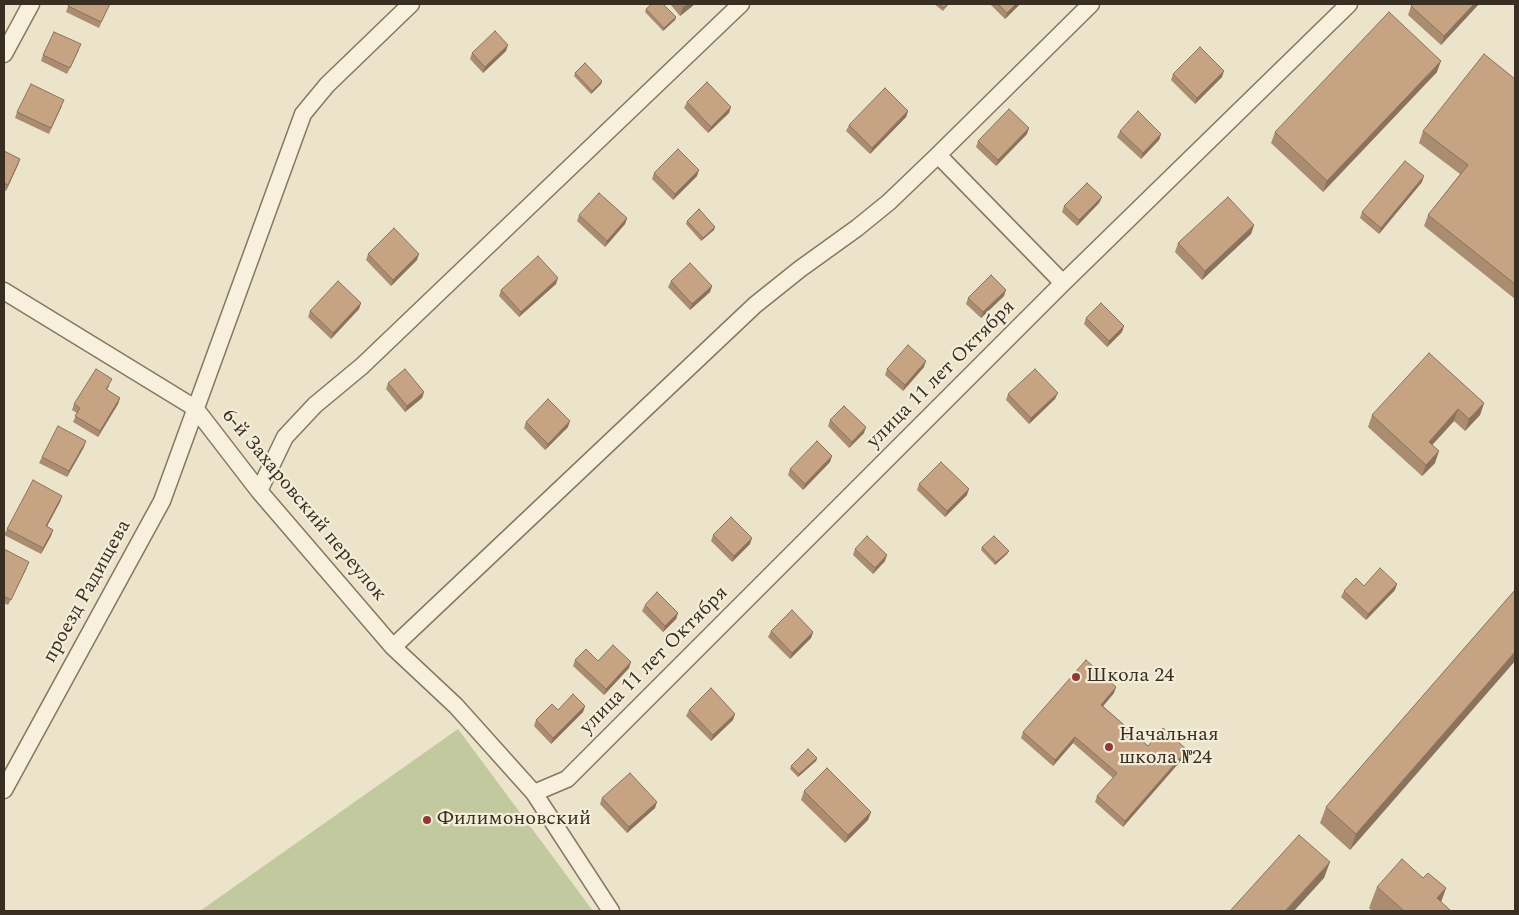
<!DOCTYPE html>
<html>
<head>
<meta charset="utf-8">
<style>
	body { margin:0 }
	#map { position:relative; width:1519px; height:915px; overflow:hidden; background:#ebe3ca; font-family:Spectral,serif }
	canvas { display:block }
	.frame { position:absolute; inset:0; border:5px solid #392e22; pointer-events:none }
</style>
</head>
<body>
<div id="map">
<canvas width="1519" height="915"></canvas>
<div class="frame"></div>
</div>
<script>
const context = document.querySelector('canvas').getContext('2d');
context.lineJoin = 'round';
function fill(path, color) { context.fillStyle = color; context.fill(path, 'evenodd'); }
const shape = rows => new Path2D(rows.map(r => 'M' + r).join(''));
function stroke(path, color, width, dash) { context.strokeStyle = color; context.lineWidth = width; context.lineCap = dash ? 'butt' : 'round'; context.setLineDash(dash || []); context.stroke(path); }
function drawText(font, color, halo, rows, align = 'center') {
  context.font = font + ' Spectral,serif'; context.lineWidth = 4.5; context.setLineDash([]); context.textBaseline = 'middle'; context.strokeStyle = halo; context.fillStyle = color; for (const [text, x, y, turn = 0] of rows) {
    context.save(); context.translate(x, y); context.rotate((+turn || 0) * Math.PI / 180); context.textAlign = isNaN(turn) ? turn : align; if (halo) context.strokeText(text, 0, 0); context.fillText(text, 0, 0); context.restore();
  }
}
fill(shape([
	[458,729,593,911,200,911]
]), '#c2c99e');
const minor = shape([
	[4,54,31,4],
	[938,155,1063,283],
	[4,291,195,408,259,491,393,647,456,706,534,793,611,911],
	[259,491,285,437,315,405,362,366,741,4],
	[393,647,755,305,800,269,857,228,889,202,938,155,1091,4],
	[4,790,162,501,303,114,327,85,411,4],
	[534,793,567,779,1063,283,1349,4]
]);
stroke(minor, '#877760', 19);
stroke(minor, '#f7f0dd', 16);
fill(shape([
	[69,4,109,6,99,28,66,12],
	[670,4,695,4,680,16],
	[934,4,949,4,943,11],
	[990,4,1020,4,1005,19],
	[1413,4,1479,4,1441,45,1408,15,1411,6],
	[646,9,676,17,675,20,663,31,645,12],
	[79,50,67,74,41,61,43,55],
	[506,51,483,73,470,59,472,53],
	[1437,72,1323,192,1271,143,1275,132],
	[575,73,602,81,601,84,591,94,574,76],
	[1173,74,1222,77,1195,104,1171,80],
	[1515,79,1515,299,1424,226,1428,215,1460,174,1419,143,1423,131],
	[687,102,729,113,708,133,684,108],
	[62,106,49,134,15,118,17,112],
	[908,111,906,117,870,154,846,131,849,125],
	[1120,131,1161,134,1159,140,1141,159,1117,137],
	[1027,134,996,166,976,147,978,141],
	[4,151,20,159,6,191,4,190],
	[654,173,697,176,673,200,652,179],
	[1422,182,1379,234,1360,218,1362,212],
	[1102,197,1099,203,1077,226,1062,212,1064,206],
	[579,215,627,218,625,224,605,247,577,221],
	[687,221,714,230,701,241,686,224],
	[1254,225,1251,234,1202,280,1175,252,1178,243],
	[368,254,417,260,391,286,366,260],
	[671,281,712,286,710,292,690,310,668,287],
	[556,284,519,317,499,296,501,290],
	[1004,296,981,318,966,304,968,298],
	[361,303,359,309,331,339,308,317,310,311],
	[1086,318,1122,332,1107,347,1084,324],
	[924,367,903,391,885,375,887,369],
	[388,383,424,392,422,398,405,412,386,389],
	[110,385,107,390,120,398,118,404,98,437,73,422,77,413,72,410,74,404],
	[1008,394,1055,399,1029,424,1006,400],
	[1484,403,1480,415,1465,431,1454,421,1432,445,1435,463,1422,476,1368,427,1372,415],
	[830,420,864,433,849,448,828,426],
	[526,422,568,427,545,450,524,428],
	[84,447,67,477,39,463,42,457],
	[830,462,803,490,788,475,790,469],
	[919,484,967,495,945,517,917,490],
	[62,496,60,502,47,526,53,530,51,536,41,554,4,535,7,529],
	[713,535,750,544,732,562,711,541],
	[982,547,1009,551,1007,554,995,565,981,550],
	[4,549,27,568,8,605,4,603],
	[855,549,885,561,873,574,853,555],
	[1364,586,1395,590,1366,620,1341,597,1344,591],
	[1515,590,1515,661,1350,850,1320,823,1326,807],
	[645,605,678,613,676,619,663,632,642,611],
	[771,631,813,632,811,638,790,659,768,637],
	[575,660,629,668,604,695,573,666],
	[1114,693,1103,706,1148,746,1185,756,1123,827,1095,802,1097,796,1113,778,1073,743,1053,766,1021,738,1023,732],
	[585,706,583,712,551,744,534,726,536,720,558,710],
	[689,710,733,720,711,741,686,716],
	[817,758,816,761,798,777,790,769,791,766],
	[804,791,871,812,868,820,845,843,801,800],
	[602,798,655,808,627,833,600,804],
	[1423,878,1446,888,1441,902,1451,911,1372,911,1369,908,1377,887]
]), '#aa8c71');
fill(shape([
	[688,4,695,4,680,16,683,7],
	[1016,4,1020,4,1005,19,1007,13],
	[1474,4,1479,4,1441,45,1444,36],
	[676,17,675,20,663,31,664,28],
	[508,45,506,51,483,73,485,67],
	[1441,61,1437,72,1323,192,1327,181],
	[1224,71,1222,77,1195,104,1197,98],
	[602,81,601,84,591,94,592,91],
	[731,107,729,113,708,133,711,127],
	[908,111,906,117,870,154,872,148],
	[1029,128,1027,134,996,166,998,160],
	[1161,134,1159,140,1141,159,1143,153],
	[20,159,18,165,6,191,8,185],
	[699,170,697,176,673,200,675,194],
	[1424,176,1422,182,1379,234,1381,228],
	[1102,197,1099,203,1077,226,1079,220],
	[627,218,625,224,605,247,607,241],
	[1254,225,1251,234,1202,280,1205,271],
	[715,227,714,230,701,241,703,238],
	[419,254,417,260,391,286,393,280],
	[558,278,556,284,519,317,521,312],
	[712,286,710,292,690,310,692,304],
	[1006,290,1004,296,981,318,983,312],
	[361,303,359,309,331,339,333,333],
	[1124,326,1122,332,1107,347,1109,341],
	[926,361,924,367,903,391,905,385],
	[424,392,422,398,405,412,407,406],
	[1058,393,1055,399,1029,424,1031,418],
	[120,398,118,404,98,437,100,431],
	[1484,403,1480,415,1465,431,1469,419],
	[1458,409,1454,421,1424,454,1429,442],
	[570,421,568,427,545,450,548,444],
	[866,427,864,433,849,448,852,442],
	[86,441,84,447,67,477,69,471],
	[1439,451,1435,463,1422,476,1426,465],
	[832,456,830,462,803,490,805,484],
	[969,489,967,495,945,517,947,511],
	[62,496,60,502,44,532,46,526],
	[53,530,51,536,41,554,43,548],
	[752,538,750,544,732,562,734,556],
	[1009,551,1007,554,995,565,996,562],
	[887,555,885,561,873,574,875,568],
	[1397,584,1395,590,1366,620,1368,614],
	[678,613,676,619,663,632,665,626],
	[813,632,811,638,790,659,792,653],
	[1515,652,1515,661,1350,850,1356,834],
	[631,662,629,668,604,695,606,689],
	[1116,687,1114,693,1099,711,1101,705],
	[585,706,583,712,551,744,553,738],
	[735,714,733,720,711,741,713,735],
	[1075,737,1073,743,1053,766,1055,760],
	[1187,750,1185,756,1123,827,1125,821],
	[817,758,816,761,798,777,799,774],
	[657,802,655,808,627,833,629,827],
	[871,812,868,820,845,843,848,835],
	[1330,862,1324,878,1294,911,1285,911],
	[1446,888,1438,910,1437,898]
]), '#8b725c');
const building = shape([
	[69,4,110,4,101,22,68,6,69,4],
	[652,4,663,4,676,17,664,28,646,9,652,4],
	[680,4,688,4,683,7,680,4],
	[939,4,947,4,944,8,939,4],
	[998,4,1016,4,1007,13,998,4],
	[1413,4,1474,4,1444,36,1411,6,1413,4],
	[1389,12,1441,61,1327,181,1275,132,1389,12],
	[495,31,508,45,485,67,472,53,495,31],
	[54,32,81,44,70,68,43,55,54,32],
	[1200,47,1224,71,1197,98,1173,74,1200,47],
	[1484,54,1515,79,1515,284,1428,215,1468,165,1423,131,1484,54],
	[585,63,602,81,592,91,575,73,585,63],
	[707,82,731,107,711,127,687,102,707,82],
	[31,84,64,100,51,128,17,112,31,84],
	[885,88,908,111,872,148,849,125,885,88],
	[1009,109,1029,128,998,160,978,141,1009,109],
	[1138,111,1161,134,1143,153,1120,131,1138,111],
	[678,149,699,170,675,194,654,173,678,149],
	[4,151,20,159,8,185,4,183,4,151],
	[1405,161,1424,176,1381,228,1362,212,1405,161],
	[1087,183,1102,197,1079,220,1064,206,1087,183],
	[599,193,627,218,607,241,579,215,599,193],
	[1228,197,1254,225,1205,271,1178,243,1228,197],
	[699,209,715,227,703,238,687,221,699,209],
	[394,228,419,254,393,280,368,254,394,228],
	[538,256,558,278,521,312,501,290,538,256],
	[690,263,712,286,692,304,671,281,690,263],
	[991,275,1006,290,983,312,968,298,991,275],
	[338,281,361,303,333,333,310,311,338,281],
	[1101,303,1124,326,1109,341,1086,318,1101,303],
	[908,345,926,361,905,385,887,369,908,345],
	[1429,353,1484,403,1469,419,1458,409,1429,442,1439,451,1426,465,1372,415,1429,353],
	[96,369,112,379,106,389,120,398,100,431,75,416,80,408,74,404,96,369],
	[405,369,424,392,407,406,388,383,405,369],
	[1035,369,1058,393,1031,418,1008,394,1035,369],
	[548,399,570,421,548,444,526,422,548,399],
	[844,406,866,427,852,442,830,420,844,406],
	[58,426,86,441,69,471,42,457,58,426],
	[817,441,832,456,805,484,790,469,817,441],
	[941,462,969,489,947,511,919,484,941,462],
	[33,480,62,496,46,526,53,530,43,548,7,529,33,480],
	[731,517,752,538,734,556,713,535,731,517],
	[867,536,887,555,875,568,855,549,867,536],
	[994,536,1009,551,996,562,982,547,994,536],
	[4,549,29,562,11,600,4,596,4,549],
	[1380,568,1397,584,1368,614,1344,591,1356,578,1364,586,1380,568],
	[1515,590,1515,652,1356,834,1326,807,1515,590],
	[657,592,678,613,665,626,645,605,657,592],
	[792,610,813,632,792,653,771,631,792,610],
	[613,645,631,662,606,689,575,660,586,649,598,661,613,645],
	[1086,660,1116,687,1101,705,1148,746,1163,728,1187,750,1125,821,1097,796,1117,773,1075,737,1055,760,1023,732,1086,660],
	[711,688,735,714,713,735,689,710,711,688],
	[573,694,585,706,553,738,536,720,552,704,558,710,573,694],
	[808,749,817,758,799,774,791,766,808,749],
	[827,768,871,812,848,835,804,791,827,768],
	[630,773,657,802,629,827,602,798,630,773],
	[1299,835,1330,862,1285,911,1230,911,1299,835],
	[1402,859,1423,878,1428,873,1446,888,1437,898,1451,911,1404,911,1377,887,1402,859]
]);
fill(building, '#c6a383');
stroke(building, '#8b725c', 1);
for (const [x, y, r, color] of [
	[1076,677,5,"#913935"],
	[1109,747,5,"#913935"],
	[427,820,5,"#913935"]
]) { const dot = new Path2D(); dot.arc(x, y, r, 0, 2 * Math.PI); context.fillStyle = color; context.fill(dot); stroke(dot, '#f3edd9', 2); }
drawText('20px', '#392e22', '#f3edd9', [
	["улица 11 лет Октября",942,375,-45],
	["6-й Захаровский переулок",303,506,50],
	["проезд Радищева",88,592,-61],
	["улица 11 лет Октября",655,661,-45]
]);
drawText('20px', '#392e22', '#f3edd9', [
	["Школа 24",1086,677],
	["Начальная",1119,736],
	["школа №24",1119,759],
	["Филимоновский",437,820]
], 'left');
</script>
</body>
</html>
